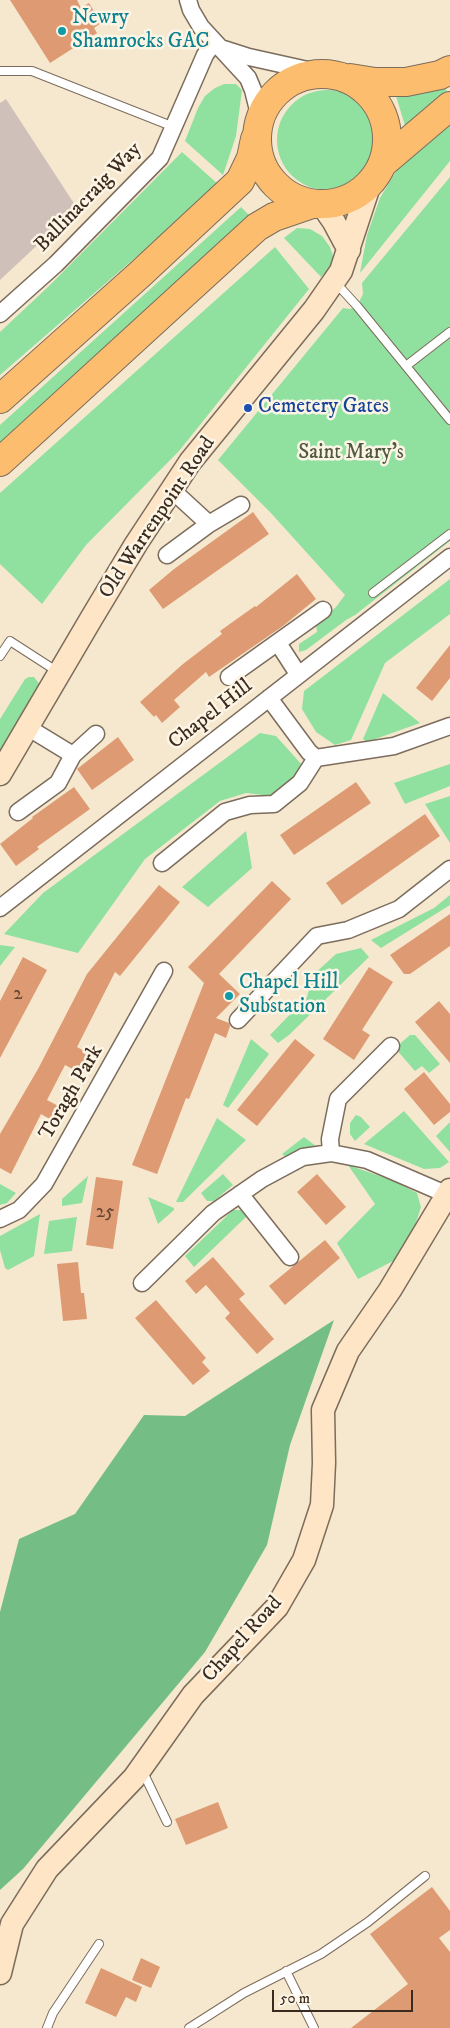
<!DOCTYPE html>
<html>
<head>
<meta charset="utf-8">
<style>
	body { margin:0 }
	#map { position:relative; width:450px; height:2028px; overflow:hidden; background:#f5e8ce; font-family:"IM FELL DW Pica",serif }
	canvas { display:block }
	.scale { position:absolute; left:272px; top:1990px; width:141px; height:22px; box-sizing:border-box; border:2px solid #3b2a1e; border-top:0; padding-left:6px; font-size:15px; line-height:18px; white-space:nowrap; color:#3b2a1e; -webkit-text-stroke:4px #fcf5e5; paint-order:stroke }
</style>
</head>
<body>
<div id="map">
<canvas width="450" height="2028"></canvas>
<div class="scale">50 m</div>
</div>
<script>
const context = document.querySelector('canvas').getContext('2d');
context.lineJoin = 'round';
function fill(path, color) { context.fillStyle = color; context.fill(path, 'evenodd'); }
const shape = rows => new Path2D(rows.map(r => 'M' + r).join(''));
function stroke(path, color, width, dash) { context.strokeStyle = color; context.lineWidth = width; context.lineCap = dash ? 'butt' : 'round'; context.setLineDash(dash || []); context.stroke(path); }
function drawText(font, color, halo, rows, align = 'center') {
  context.font = font + ' "IM FELL DW Pica",serif'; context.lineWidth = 5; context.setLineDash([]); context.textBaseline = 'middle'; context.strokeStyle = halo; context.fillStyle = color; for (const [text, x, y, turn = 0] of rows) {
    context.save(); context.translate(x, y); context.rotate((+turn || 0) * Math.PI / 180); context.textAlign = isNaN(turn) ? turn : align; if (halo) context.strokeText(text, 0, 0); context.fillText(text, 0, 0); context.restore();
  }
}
fill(shape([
	[6,99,77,208,0,280,0,103]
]), '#cfc0ba');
fill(shape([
	[224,84,236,84,242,90,236,136,223,175,185,141,198,108,205,96,215,88],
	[444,87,449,94,406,129,396,96,419,94],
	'277 140a50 50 0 1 1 100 0a50 50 0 1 1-100 0Z',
	[450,123,450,161,360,273,367,235,380,198,398,168],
	[182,152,219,185,0,375,0,332,49,286],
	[450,177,450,541,355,615,346,620,306,650,299,652,299,644,317,632,316,625,336,607,345,595,270,512,218,460,343,308,350,309,357,306,363,294,362,283],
	[241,207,253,219,0,448,0,425],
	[297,228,310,229,322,236,330,247,333,256,332,265,321,277,284,238],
	[275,247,309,289,179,451,86,545,42,604,0,564,0,493],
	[450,579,450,614,385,663,351,740,335,745,316,732,302,709,304,691],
	[29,677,34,677,41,686,4,748,0,750,0,719,25,679],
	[383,693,420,723,367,742,363,739],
	[260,733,276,736,303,766,287,785,271,796,246,793,220,801,145,859,78,953,4,934,43,893],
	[450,764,450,786,405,804,394,783],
	[450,796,450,843,425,804],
	[246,831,252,868,208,907,182,887],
	[450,895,450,905,381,948,371,940,434,908],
	[0,945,15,947,0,966],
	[361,948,369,957,289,1035,278,1043,270,1035,307,997,313,975,336,954],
	[410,1035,415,1035,440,1064,429,1073,422,1066,415,1071,395,1048],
	[251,1039,269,1054,228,1108,223,1105],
	[404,1111,449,1162,440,1168,424,1169,364,1144],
	[356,1115,361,1117,370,1127,355,1141,350,1134,350,1123],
	[217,1118,246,1140,183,1202,176,1202],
	[450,1122,450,1152,436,1136],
	[304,1137,317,1147,286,1157,282,1154],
	[348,1165,394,1181,417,1193,421,1207,410,1241,401,1257,358,1279,337,1243,375,1204],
	[223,1174,233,1185,214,1201,207,1201,201,1193],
	[88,1176,82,1203,62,1206,62,1199],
	[0,1184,16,1193,7,1203,0,1205],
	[148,1197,174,1208,174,1210,158,1224],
	[233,1210,243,1210,247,1216,194,1267,185,1256],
	[40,1214,34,1256,8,1270,5,1268,0,1250,0,1236],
	[77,1217,72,1251,44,1254,49,1221]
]), '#90e0a0');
fill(shape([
	[334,1320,290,1445,267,1545,205,1652,23,1869,0,1890,0,1612,19,1539,75,1514,144,1415,185,1416]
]), '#74be86');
fill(shape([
	[10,0,77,0,81,8,89,3,101,23,94,28,97,33,50,63],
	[253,512,269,534,163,609,149,590,174,569],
	[297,574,316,599,283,626,209,677,206,672,174,700,180,707,162,723,156,715,154,717,140,702,183,664,222,634,220,631,255,606,256,607],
	[450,645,450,678,432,701,416,688],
	[118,737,134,760,92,790,77,769],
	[356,782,371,803,294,855,280,835],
	[74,787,90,809,37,847,39,849,16,866,0,844,33,818,32,817],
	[425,814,440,836,342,905,326,883],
	[272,881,291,899,219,974,240,994,216,1018,229,1023,230,1026,226,1038,215,1033,189,1099,186,1098,157,1174,132,1165,204,983,188,967],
	[159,885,180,902,120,976,115,972,77,1047,90,1054,80,1073,65,1065,47,1100,62,1108,55,1122,41,1114,11,1174,0,1168,0,1134,38,1069,87,974],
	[450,914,450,946,410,974,404,974,390,955],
	[23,957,47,970,0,1058,0,1001],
	[369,967,393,982,362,1030,370,1035,354,1060,323,1039],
	[439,1001,450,1014,450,1063,415,1022],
	[295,1039,315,1055,257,1126,237,1110],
	[424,1072,450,1104,450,1112,434,1125,404,1089],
	[317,1174,346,1207,326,1225,297,1192],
	[96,1177,123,1181,113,1249,86,1245],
	[325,1240,340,1258,285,1305,269,1286],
	[213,1257,245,1294,239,1299,274,1339,257,1354,225,1318,230,1313,206,1285,196,1294,185,1281],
	[78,1262,81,1293,84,1293,87,1319,63,1321,57,1264],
	[156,1300,206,1358,202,1362,210,1371,193,1385,135,1318],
	[218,1802,228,1828,186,1845,175,1819],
	[432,1887,450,1911,450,1930,439,1938,450,1952,450,2028,351,2028,408,1984,370,1934],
	[141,1958,160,1967,151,1988,132,1980],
	[101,1968,142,1987,136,2002,126,1997,116,2017,85,2003]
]), '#de9b73');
const lane = shape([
	[0,71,32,71,174,127],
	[336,283,357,306,450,420],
	[406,366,450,332],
	[373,593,450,534],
	[0,656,10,641,58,672],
	[143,1772,167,1822],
	[286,1971,314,2028],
	[47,2028,53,2013,99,1944],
	[189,2028,244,1993,321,1954,368,1922,425,1876]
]);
const street = shape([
	[188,0,191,10,201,27,248,78,253,90,260,118],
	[224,49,249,57,321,73],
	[0,314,56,264,160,158,205,55,214,42],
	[172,490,209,524],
	[167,555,209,524,241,505],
	[278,643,298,674],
	[229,677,323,610],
	[269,698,309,752,316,758,394,746,450,726],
	[27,727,73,755],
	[18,812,58,783,73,755,96,734],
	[162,863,225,812,250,805,274,804,300,783,316,758],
	[0,908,450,557],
	[238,1020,317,936,348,930,399,909,450,869],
	[331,1153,330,1139,338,1099,391,1046],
	[240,1194,290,1257],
	[0,1219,19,1210,44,1184,164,971],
	[142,1283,213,1213,262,1179,303,1157,331,1153,367,1160,448,1195]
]);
const secondary = shape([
	[321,203,334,222,349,250],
	[0,774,91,619,136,544,190,462,314,310,341,271,371,180],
	[0,1973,12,1924,47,1869,134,1778,193,1695,277,1607,304,1560,322,1505,324,1463,323,1410,348,1351,390,1290,450,1190]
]);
const highway = shape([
	'257 139a65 65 0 1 1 130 0a65 65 0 1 1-130 0Z',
	[350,78,375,82,406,82,440,75,450,70],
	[383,163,450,106],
	[0,399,139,275,240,181,251,158,255,139],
	[0,462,257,227,274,217,312,204]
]);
stroke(lane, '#7c6c5c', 10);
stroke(street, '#7c6c5c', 19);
stroke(secondary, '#7c6c5c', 25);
stroke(highway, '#7c6c5c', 30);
stroke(lane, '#fff', 8);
stroke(street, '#fff', 16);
stroke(secondary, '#fee5c5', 22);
stroke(highway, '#fcbd6f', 28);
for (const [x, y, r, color] of [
	[62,31,5,"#0f9aa8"],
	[248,408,5,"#1a4fb4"],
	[229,996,5,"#0f9aa8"]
]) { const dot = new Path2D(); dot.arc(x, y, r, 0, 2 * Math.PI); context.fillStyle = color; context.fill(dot); stroke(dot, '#fcf5e5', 2); }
drawText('19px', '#644633', null, [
	["2",18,995],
	["25",105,1213]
]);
drawText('21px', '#0d838f', '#fcf5e5', [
	["Newry",72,19],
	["Shamrocks GAC",72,43],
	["Chapel Hill",239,984],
	["Substation",239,1008]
], 'left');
drawText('21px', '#3b2a1e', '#fcf5e5', [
	["Ballinacraig Way",89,198,-46],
	["Old Warrenpoint Road",158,518,-56],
	["Chapel Hill",211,715,-38],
	["Toragh Park",72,1093,-60],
	["Chapel Road",243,1640,-48]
]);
drawText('21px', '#164399', '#fcf5e5', [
	["Cemetery Gates",258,408]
], 'left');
drawText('21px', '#50583e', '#fcf5e5', [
	["Saint Mary's",351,454]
]);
</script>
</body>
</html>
